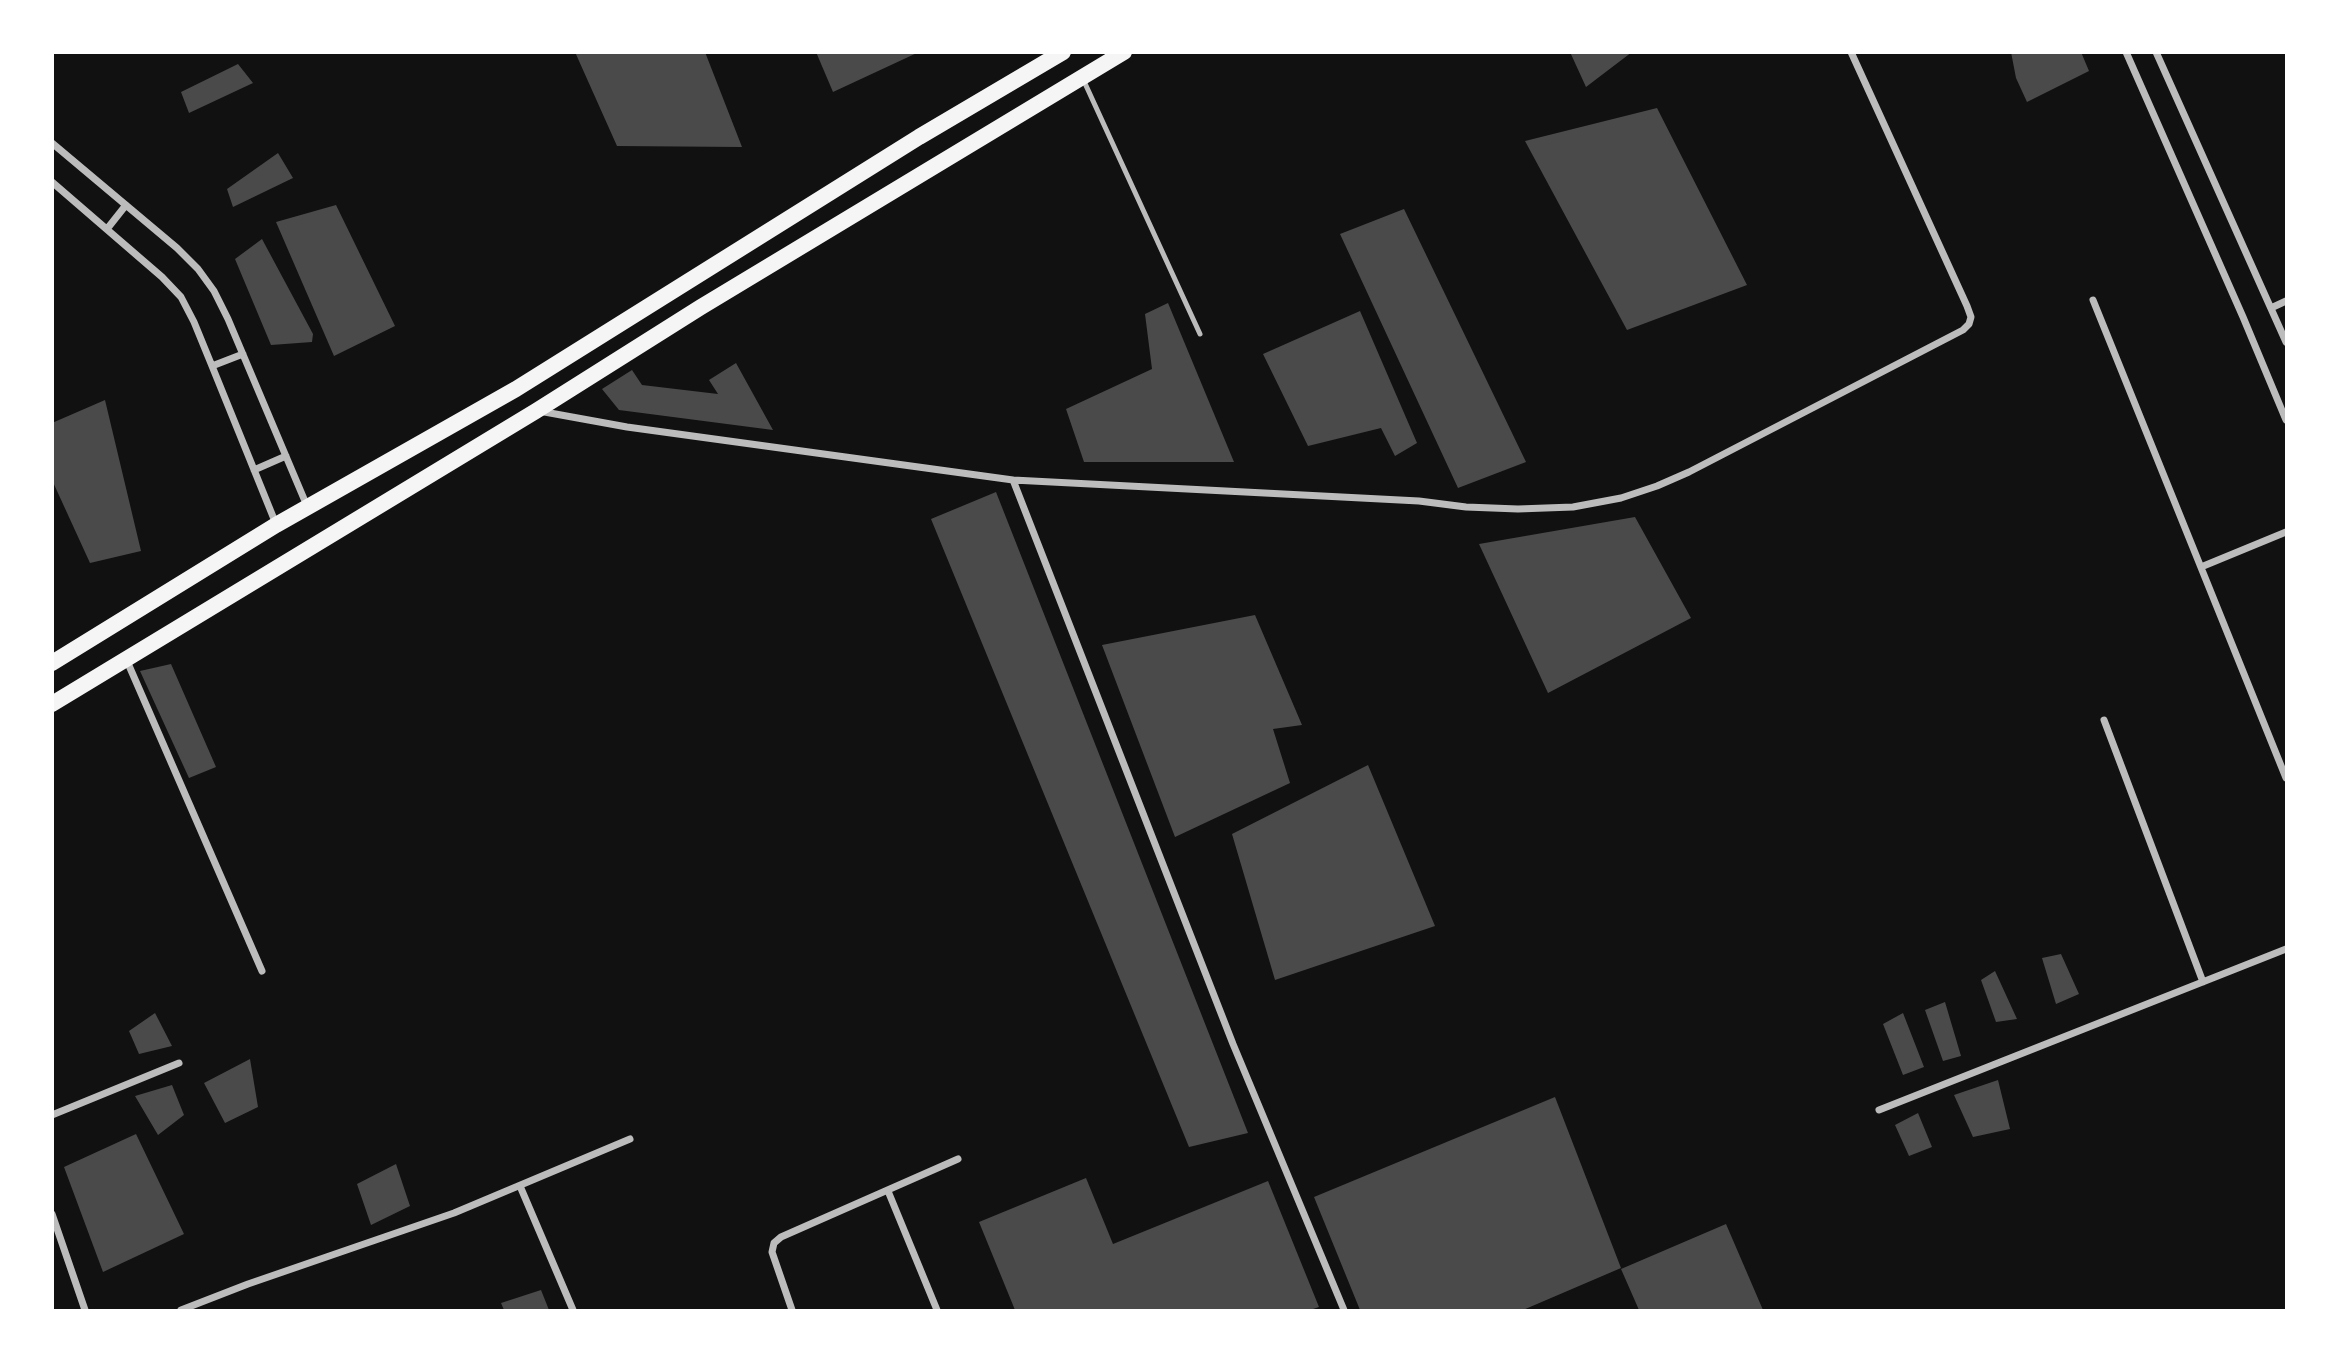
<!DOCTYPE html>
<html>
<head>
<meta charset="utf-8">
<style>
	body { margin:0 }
	#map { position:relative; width:2339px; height:1363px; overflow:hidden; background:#111; font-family:Raleway,sans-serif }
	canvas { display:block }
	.frame { position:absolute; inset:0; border:54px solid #fff; pointer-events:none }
</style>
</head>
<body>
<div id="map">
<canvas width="2339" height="1363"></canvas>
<div class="frame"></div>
</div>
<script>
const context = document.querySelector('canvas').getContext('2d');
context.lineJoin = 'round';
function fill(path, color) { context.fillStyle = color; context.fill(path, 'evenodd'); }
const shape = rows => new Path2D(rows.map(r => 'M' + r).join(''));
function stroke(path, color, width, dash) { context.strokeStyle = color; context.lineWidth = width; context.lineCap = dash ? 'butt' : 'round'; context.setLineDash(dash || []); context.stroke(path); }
fill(shape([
	[575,52,705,52,742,147,617,146],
	[816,52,919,52,833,92],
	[1570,52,1632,52,1586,87],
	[2011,52,2081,52,2089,71,2027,102,2016,78],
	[238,64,253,83,189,113,181,92],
	[1657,108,1747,285,1627,330,1525,141],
	[278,153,293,178,233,207,227,189],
	[336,205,395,326,334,356,276,222],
	[1404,209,1526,462,1458,488,1340,234],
	[262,239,313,334,312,342,271,345,235,259],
	[1168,303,1234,462,1084,462,1066,409,1152,369,1145,314],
	[1360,311,1417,443,1395,456,1381,428,1308,446,1263,354],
	[736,363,773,430,619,410,602,389,632,370,642,385,718,394,709,380],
	[105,400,141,551,90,563,52,480,52,423],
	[996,492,1248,1133,1189,1147,931,519],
	[1635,517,1691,618,1548,693,1479,544],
	[1255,615,1302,725,1273,729,1290,783,1175,837,1102,645],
	[171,664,216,767,189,778,140,671],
	[1368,765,1435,926,1275,980,1232,834],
	[2061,954,2079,994,2056,1004,2042,958],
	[1995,971,2017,1019,1996,1022,1981,980],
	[1945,1002,1961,1056,1943,1061,1925,1010],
	[155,1013,172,1046,139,1054,129,1031],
	[1903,1013,1924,1067,1903,1075,1883,1024],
	[250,1059,258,1107,225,1123,204,1083],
	[1998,1080,2010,1129,1973,1137,1954,1095],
	[172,1085,184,1115,158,1135,135,1096],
	[1555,1097,1621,1268,1523,1310,1360,1310,1314,1197],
	[1918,1113,1932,1147,1909,1156,1895,1125],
	[136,1134,184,1234,103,1272,64,1167],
	[396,1164,410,1206,371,1225,357,1184],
	[1086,1178,1113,1244,1268,1181,1319,1307,1310,1310,1015,1310,979,1222],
	[1726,1224,1763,1310,1639,1310,1621,1269],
	[541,1290,549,1310,504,1310,501,1303]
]), '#4a4a4a');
stroke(shape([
	[1083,79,1200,334]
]), '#bcbcbc', 5);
stroke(shape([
	[2126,52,2243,317,2286,420],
	[2156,52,2286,342],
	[52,143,177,248,198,269,214,291,228,319,307,506],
	[52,182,162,277,181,297,194,322,212,366,276,524],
	[107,229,126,205],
	[2093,300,2286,778],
	[2271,308,2286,301],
	[212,366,243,354],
	[539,411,627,427,1013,480],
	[254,470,286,456],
	[2201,567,2286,532],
	[127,661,262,971],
	[2104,720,2203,982],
	[1879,1110,2286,949],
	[52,1115,179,1063],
	[520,1186,573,1310],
	[888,1191,937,1310],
	[52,1214,85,1310],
	[181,1310,248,1284,454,1213,630,1139],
	[792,1310,772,1252,774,1243,781,1237,958,1159],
	[1344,1310,1233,1044,1013,480,1419,501,1466,507,1518,509,1573,507,1621,498,1657,486,1689,472,1963,330,1969,324,1971,317,1967,306,1851,52]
]), '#bcbcbc', 7);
stroke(shape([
	[52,663,276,525,516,389,919,137,1063,52],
	[52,704,536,411,701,307,1124,52]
]), '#f5f5f5', 16);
</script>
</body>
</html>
